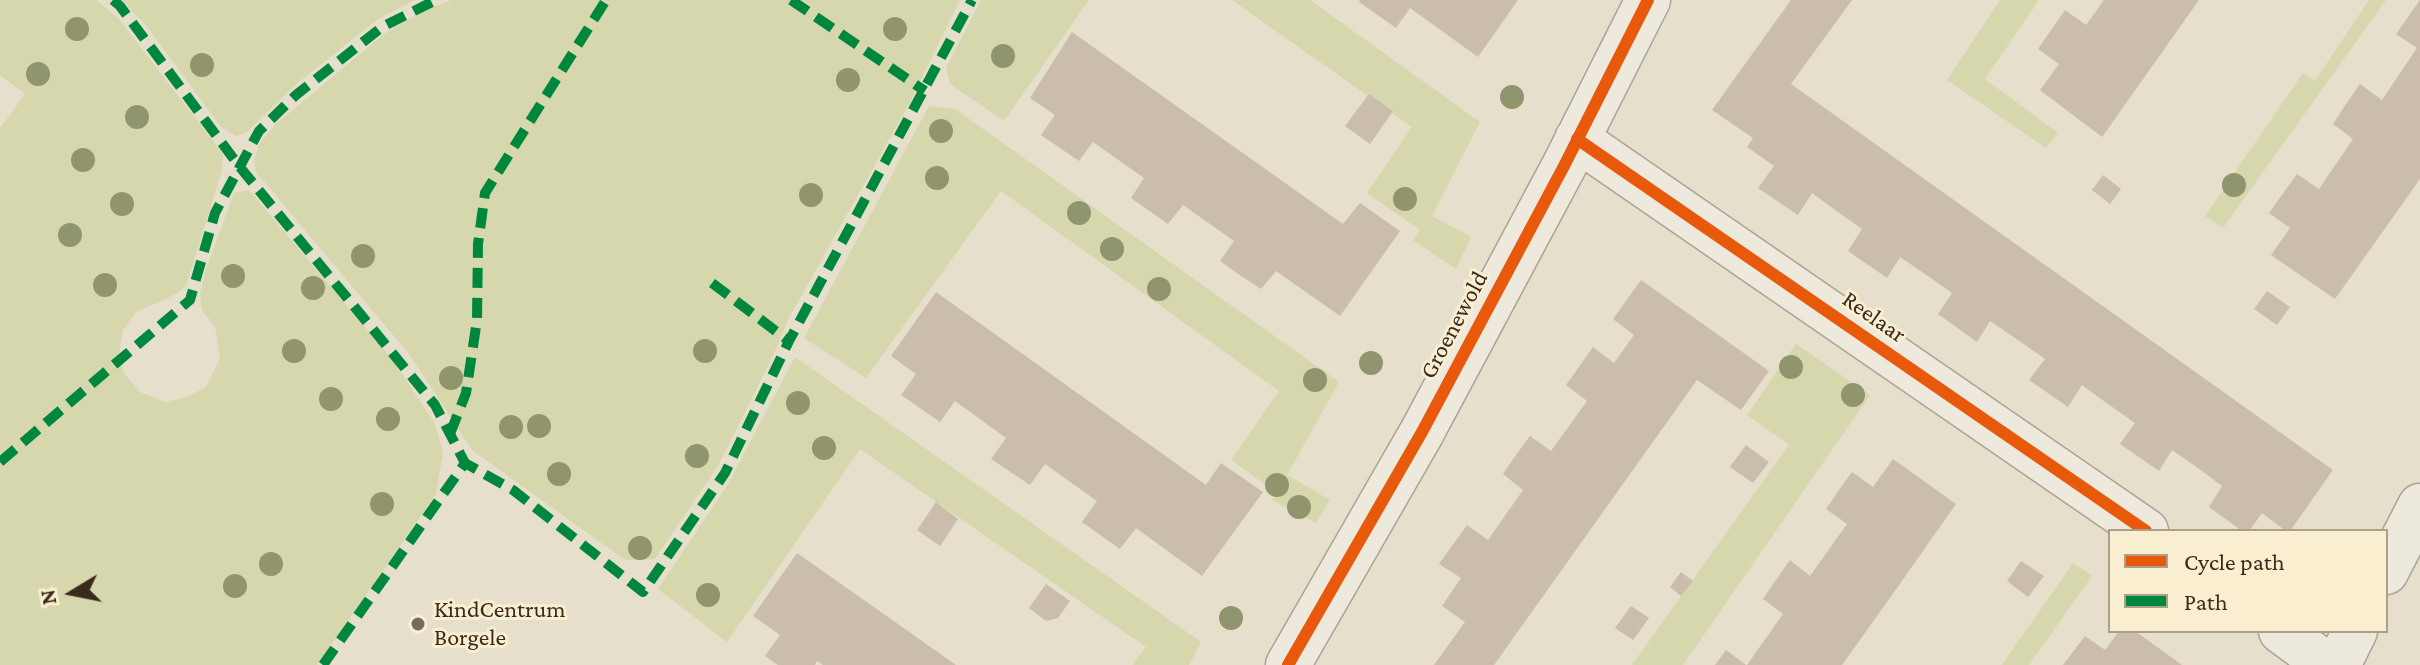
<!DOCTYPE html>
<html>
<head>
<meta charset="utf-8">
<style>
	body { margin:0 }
	#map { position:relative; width:2420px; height:665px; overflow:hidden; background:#e6dfcb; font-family:"Crimson Pro",serif }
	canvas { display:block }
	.legend { position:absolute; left:2108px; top:529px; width:280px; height:104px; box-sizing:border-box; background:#f9eed0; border:2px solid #ada088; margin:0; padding:10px 14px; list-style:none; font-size:24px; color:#3a2b1c }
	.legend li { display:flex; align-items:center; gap:16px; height:40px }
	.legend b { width:40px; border:2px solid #ada088 }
	.north { position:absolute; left:32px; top:553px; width:80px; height:80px; -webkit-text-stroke:6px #f9eed0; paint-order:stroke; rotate:260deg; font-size:22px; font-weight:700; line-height:32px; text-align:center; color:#3a2b1c }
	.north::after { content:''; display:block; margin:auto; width:28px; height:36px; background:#3a2b1c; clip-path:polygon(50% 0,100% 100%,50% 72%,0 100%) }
</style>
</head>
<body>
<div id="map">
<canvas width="2420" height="665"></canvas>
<ul class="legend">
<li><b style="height:10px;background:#e8590c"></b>Cycle path</li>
<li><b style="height:10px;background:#00873e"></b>Path</li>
</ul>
<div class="north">N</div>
</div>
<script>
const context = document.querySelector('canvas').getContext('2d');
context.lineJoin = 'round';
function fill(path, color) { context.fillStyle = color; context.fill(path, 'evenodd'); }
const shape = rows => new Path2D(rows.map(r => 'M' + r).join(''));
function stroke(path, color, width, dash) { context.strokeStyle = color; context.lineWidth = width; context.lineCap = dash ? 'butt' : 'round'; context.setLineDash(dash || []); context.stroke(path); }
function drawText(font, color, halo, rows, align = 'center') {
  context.font = font + ' "Crimson Pro",serif'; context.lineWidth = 6; context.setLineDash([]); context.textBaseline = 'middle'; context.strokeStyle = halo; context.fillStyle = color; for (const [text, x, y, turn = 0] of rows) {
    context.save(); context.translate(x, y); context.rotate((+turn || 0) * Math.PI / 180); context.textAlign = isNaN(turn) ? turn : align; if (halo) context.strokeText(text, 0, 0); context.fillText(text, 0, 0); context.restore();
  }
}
fill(shape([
	[0,0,96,0,119,19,223,154,222,170,186,286,176,294,136,312,123,330,119,355,124,373,140,392,165,402,187,397,206,387,220,358,215,327,202,310,200,293,206,270,234,193,249,190,392,359,434,422,443,452,436,494,317,665,0,665,0,128,25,94,0,75],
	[122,0,415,0,378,19,295,85,246,133,236,136,221,127,148,28],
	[452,0,960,0,909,104,789,318,773,356,718,466,655,559,625,560,472,450,409,354,257,173,254,162,259,144,277,123,383,35,424,10],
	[981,0,1089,0,1004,121,950,84,946,68],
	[1232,0,1310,0,1480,122,1432,216,1471,237,1456,269,1413,240,1420,230,1367,193,1412,127],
	[2000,0,2039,0,1985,79,2058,133,2046,148,1947,80],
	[2369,0,2386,0,2223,228,2205,216,2303,73,2315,81],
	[929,106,955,109,1339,382,1287,475,1330,500,1316,523,1272,500,1277,493,1231,460,1279,391,1001,191,866,378,804,338],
	[1796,344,1870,395,1683,665,1632,665,1789,445,1747,415],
	[795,357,1201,642,1189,665,1133,665,1146,647,860,449,727,642,658,589,727,486],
	[2073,563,2092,576,2029,665,2002,665]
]), '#d6d7ac');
fill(shape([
	[1360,0,1518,0,1478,57,1410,8,1396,28,1359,2],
	[1791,0,1852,0,1791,84,2333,470,2290,531,2286,531,2262,513,2249,531,2242,531,2209,507,2222,486,2198,468,2172,450,2159,471,2120,444,2135,423,2108,404,2082,385,2068,407,2029,380,2045,359,2018,340,1990,321,1977,342,1938,314,1952,293,1928,276,1900,257,1887,278,1848,251,1862,229,1838,212,1812,193,1798,215,1758,188,1774,166,1747,147,1753,138,1712,110],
	[2104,0,2199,0,2102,137,2040,90,2059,64,2038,49,2065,10,2086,25],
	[2420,0,2420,179,2335,299,2271,255,2290,228,2269,213,2297,174,2319,189,2353,139,2333,124,2346,104,2360,84,2382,100,2417,48,2396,34],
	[1072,32,1343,224,1360,203,1400,231,1340,316,1276,271,1261,289,1238,274,1220,261,1234,241,1183,205,1168,224,1131,198,1144,178,1093,142,1079,161,1041,135,1055,115,1030,98],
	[1369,94,1393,111,1370,144,1345,126],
	[2103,175,2121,189,2110,204,2092,190],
	[1641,280,1769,371,1741,410,1697,380,1494,665,1434,665,1465,622,1442,606,1461,578,1439,564,1467,525,1488,540,1523,490,1503,474,1516,455,1530,436,1551,451,1587,401,1566,385,1593,347,1614,363,1634,335,1613,319],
	[2267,291,2290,307,2277,325,2254,309],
	[936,292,1206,485,1221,463,1263,492,1202,576,1136,528,1120,549,1082,522,1097,501,1045,464,1030,485,991,459,1006,438,955,401,940,422,901,395,916,374,891,356],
	[1746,445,1769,462,1753,483,1730,467],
	[1893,459,1956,504,1892,595,1842,665,1747,665,1783,614,1763,599,1776,580,1790,560,1810,576,1847,524,1826,509,1839,490,1852,472,1873,487],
	[936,502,958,519,940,546,917,530],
	[797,553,888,617,956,665,823,665,817,661,815,665,778,665,765,656,780,635,753,616],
	[2021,561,2044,576,2028,597,2007,581],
	[1681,572,1693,581,1681,596,1670,587],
	[1046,584,1070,601,1058,618,1046,621,1029,608],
	[1631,606,1649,618,1633,640,1615,628],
	[2119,631,2135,631,2182,665,2063,665,2085,636,2105,650],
	[1726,650,1746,665,1715,665]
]), '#cabdab');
const minor = shape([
	[1577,139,2146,531],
	[2386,572,2420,506],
	[2281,631,2327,665],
	[1288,665,1422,432,1564,166,1648,0],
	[2338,665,2355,631]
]);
stroke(minor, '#aba395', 47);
stroke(minor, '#eee9dd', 44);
stroke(shape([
	[113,0,120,6,239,166,435,405,465,463],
	[791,0,925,91],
	[712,283,789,341],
	[450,434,466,393,477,320,478,244,485,193,606,0],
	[0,462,190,300,215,213,259,131,296,95,382,27,436,0],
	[323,665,465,463,513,490,643,592,725,473,789,341,972,0]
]), '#00873e', 10, [20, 10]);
stroke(shape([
	[1577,139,2146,531],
	[1288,665,1422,432,1564,166,1648,0]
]), '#e8590c', 12);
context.fillStyle = '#90956d';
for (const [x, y] of [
	[77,29],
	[895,29],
	[1003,56],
	[202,65],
	[38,74],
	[848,80],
	[1512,97],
	[137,117],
	[941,131],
	[83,160],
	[937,178],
	[2234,185],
	[811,195],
	[1405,199],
	[122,204],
	[1079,213],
	[70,235],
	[1112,249],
	[363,256],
	[233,276],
	[105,285],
	[313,288],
	[1159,289],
	[294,351],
	[705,351],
	[1371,363],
	[1791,367],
	[451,378],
	[1315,380],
	[1853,395],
	[331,399],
	[798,403],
	[388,419],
	[539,426],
	[511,427],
	[824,448],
	[697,456],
	[559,474],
	[1277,485],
	[382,504],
	[1299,507],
	[640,548],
	[271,564],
	[235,586],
	[708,595],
	[1231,618]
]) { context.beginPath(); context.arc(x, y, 12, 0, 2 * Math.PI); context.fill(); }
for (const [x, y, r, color] of [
	[418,624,8,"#766a59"]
]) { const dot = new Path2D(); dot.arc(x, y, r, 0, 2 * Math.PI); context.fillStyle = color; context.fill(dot); stroke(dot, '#f9eed0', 3); }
drawText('24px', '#3a2b1c', '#f9eed0', [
	["Reelaar",1874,317,35],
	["Groenewold",1454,325,-62]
]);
drawText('24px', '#3a2b1c', '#f9eed0', [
	["KindCentrum",434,610],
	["Borgele",434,638]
], 'left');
</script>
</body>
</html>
